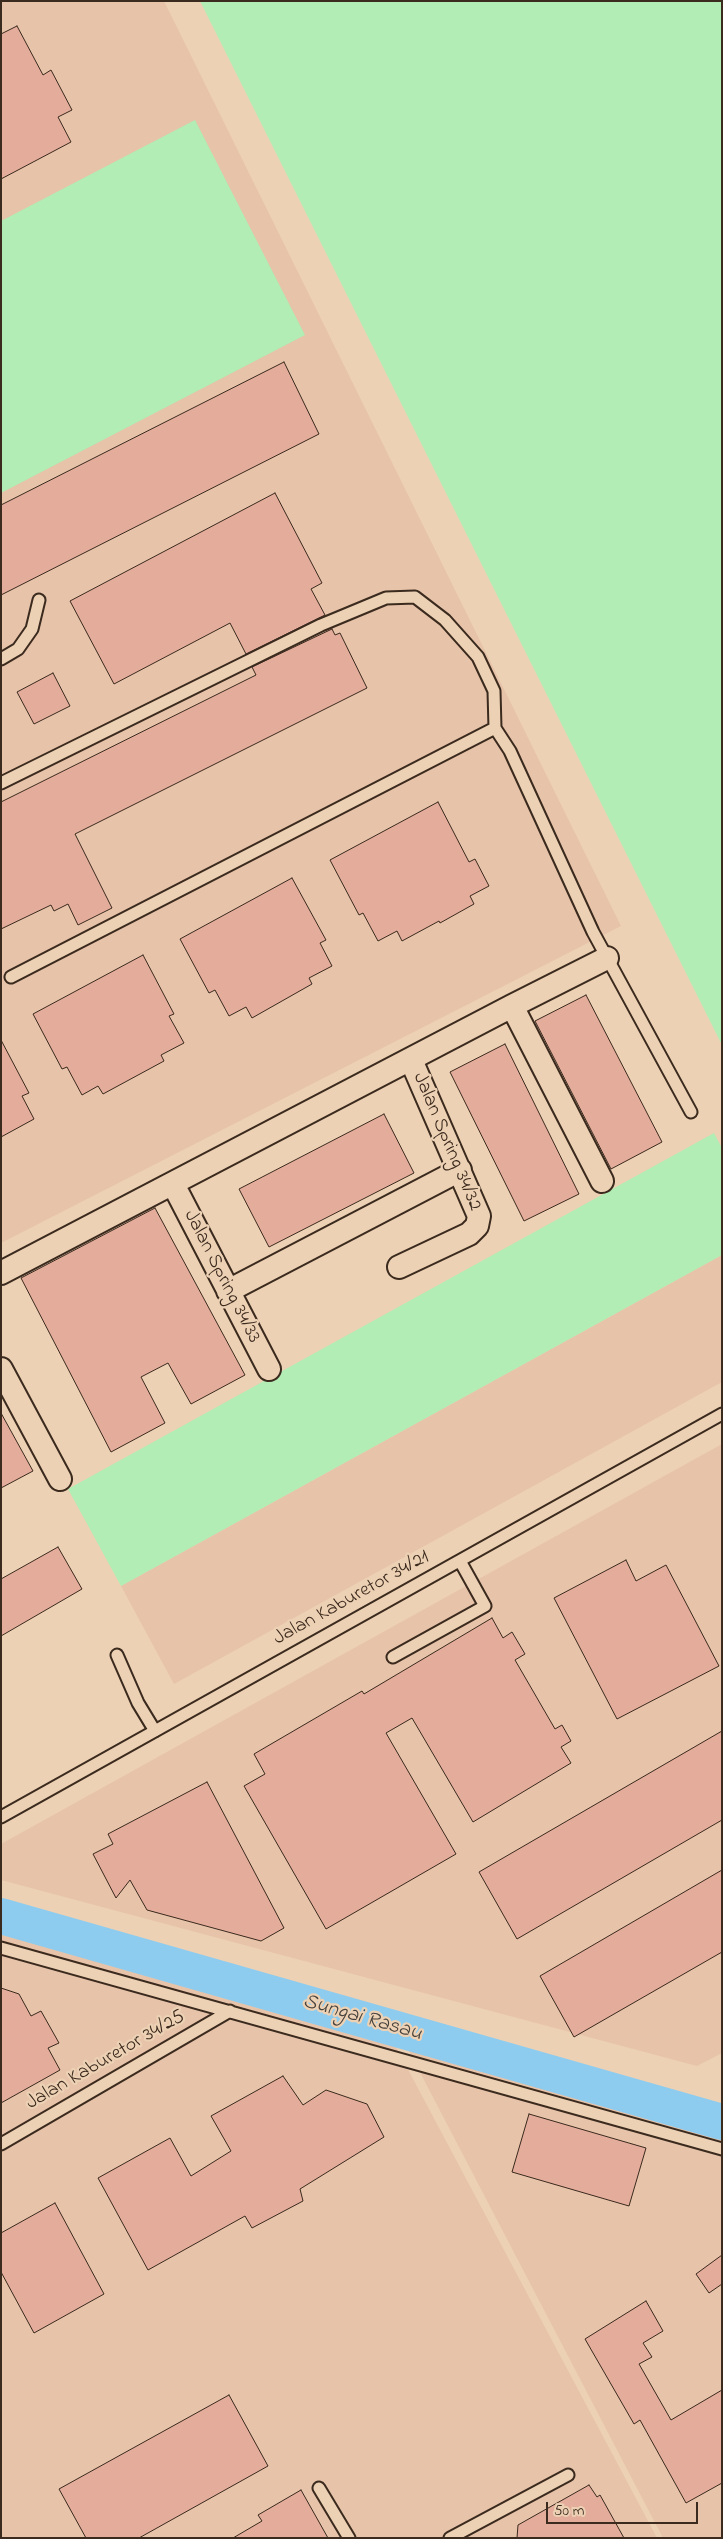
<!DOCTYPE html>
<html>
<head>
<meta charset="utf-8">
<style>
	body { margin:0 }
	#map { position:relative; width:723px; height:2539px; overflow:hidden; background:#edd1b4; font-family:"Indie Flower",sans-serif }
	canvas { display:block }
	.frame { position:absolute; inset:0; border:2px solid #3b2a1e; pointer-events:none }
	.scale { position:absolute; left:546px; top:2502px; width:152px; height:22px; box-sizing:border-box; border:2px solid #3b2a1e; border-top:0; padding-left:6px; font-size:15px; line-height:18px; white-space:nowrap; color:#3b2a1e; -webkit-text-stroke:4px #edd1b4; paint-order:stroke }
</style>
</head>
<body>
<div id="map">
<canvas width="723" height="2539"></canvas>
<div class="frame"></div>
<div class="scale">50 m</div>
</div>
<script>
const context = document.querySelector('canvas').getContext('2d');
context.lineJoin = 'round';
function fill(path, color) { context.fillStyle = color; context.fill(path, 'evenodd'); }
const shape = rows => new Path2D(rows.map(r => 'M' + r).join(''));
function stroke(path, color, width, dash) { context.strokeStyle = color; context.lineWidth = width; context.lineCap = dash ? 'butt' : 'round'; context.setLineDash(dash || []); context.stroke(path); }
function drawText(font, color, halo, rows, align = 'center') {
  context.font = font + ' "Indie Flower",sans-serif'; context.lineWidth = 4.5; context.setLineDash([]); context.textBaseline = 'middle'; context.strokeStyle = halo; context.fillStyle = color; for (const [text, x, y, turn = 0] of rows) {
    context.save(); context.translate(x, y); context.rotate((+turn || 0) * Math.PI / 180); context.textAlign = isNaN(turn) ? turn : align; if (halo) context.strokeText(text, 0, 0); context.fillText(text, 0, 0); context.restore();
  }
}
fill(shape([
	[1,1,164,1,621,926,1,1243],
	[722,1255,722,1382,174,1684,121,1586],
	[722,1444,722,2053,697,2066,1,1880,1,1844],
	[1,1932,395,2045,657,2538,1,2538],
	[400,2034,722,2128,722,2538,663,2538]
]), '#e6c3a9');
fill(shape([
	[200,1,722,1,722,1045],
	[195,120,305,335,1,493,1,221],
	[714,1133,722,1148,722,1255,121,1586,68,1489]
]), '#b1edb4');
stroke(shape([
	[1,1916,722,2122]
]), '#8eccef', 36);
const building = shape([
	[17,26,43,75,51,70,72,110,58,117,71,142,1,179,1,34,17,26],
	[284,362,319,434,1,595,1,505,284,362],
	[275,493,322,583,311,589,325,615,246,654,230,623,114,684,70,601,275,493],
	[332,629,335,635,340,633,367,688,75,834,112,908,78,925,68,904,54,911,51,905,1,929,1,802,256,675,252,667,332,629],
	[53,673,70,706,34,724,17,692,53,673],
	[438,802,469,862,475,859,489,886,470,896,474,904,440,923,439,921,402,941,397,931,378,941,363,913,359,915,330,860,438,802],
	[292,878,326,940,320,943,332,966,309,978,312,984,252,1018,246,1007,229,1016,215,990,209,993,180,939,292,878],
	[143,955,174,1014,169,1016,184,1043,161,1055,164,1061,103,1094,98,1086,82,1095,67,1067,62,1069,33,1014,143,955],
	[586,995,662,1142,611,1169,535,1021,586,995],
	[1,1040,29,1093,22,1096,34,1119,1,1137,1,1040],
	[505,1044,579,1194,524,1221,450,1072,505,1044],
	[384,1114,414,1173,269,1247,239,1189,384,1114],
	[155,1208,245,1375,191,1404,168,1363,141,1377,165,1423,111,1452,21,1278,155,1208],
	[1,1413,33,1471,1,1488,1,1413],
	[58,1547,82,1589,1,1636,1,1579,58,1547],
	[626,1560,636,1581,666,1565,719,1666,617,1719,554,1598,626,1560],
	[492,1618,503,1638,512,1632,525,1654,515,1660,555,1729,562,1725,571,1741,561,1747,571,1763,473,1822,412,1718,386,1733,456,1854,326,1929,244,1786,265,1774,254,1754,362,1691,364,1694,492,1618],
	[722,1731,722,1820,517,1939,479,1872,722,1731],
	[207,1782,284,1928,261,1941,147,1910,130,1880,116,1898,93,1854,113,1844,108,1834,207,1782],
	[722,1870,722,1952,574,2037,540,1976,722,1870],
	[1,1988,19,1994,31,2016,41,2011,59,2043,48,2048,60,2070,1,2103,1,1988],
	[283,2076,303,2105,326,2090,367,2104,384,2137,300,2189,303,2201,252,2228,245,2216,148,2270,98,2178,170,2138,191,2176,231,2151,211,2116,283,2076],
	[529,2114,646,2148,629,2206,512,2172,529,2114],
	[55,2203,104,2294,34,2333,1,2272,1,2233,55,2203],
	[722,2255,722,2284,709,2293,696,2274,722,2255],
	[646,2301,663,2331,643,2343,652,2357,639,2364,671,2420,722,2390,722,2483,686,2503,640,2420,634,2424,585,2339,646,2301],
	[229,2395,268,2466,139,2538,86,2538,59,2489,229,2395],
	[589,2485,597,2497,600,2495,624,2538,517,2538,518,2525,589,2485],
	[301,2490,328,2538,233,2538,262,2521,258,2515,301,2490]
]);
fill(building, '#e4ad9b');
stroke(building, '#3b2a1e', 1);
const lane = shape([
	[1,659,18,649,32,629,39,600],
	[1,783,321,625,386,598,415,597,445,620,478,657,494,691,495,728],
	[11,977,495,728,510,751,593,932,691,1112],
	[117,1655,138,1703,155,1731],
	[393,1657,485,1606,460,1561],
	[1,1817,722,1414],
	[1,1948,722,2149],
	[1,2144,230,2011],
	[319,2488,349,2538],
	[450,2538,568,2475]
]);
const street = shape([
	[512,1006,602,1181],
	[173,1184,269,1369],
	[399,1267,469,1234,477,1226,479,1216,411,1060],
	[1,1273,512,1006,607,958],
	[228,1291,460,1170],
	[1,1369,60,1479]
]);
stroke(lane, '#3b2a1e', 15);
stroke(street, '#3b2a1e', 26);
stroke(lane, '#edd1b4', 11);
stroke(street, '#edd1b4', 22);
drawText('20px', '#3b2a1e', '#edd1b4', [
	["Jalan Spring 34/32",446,1142,67],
	["Jalan Spring 34/33",221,1277,63],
	["Jalan Kaburetor 34/21",352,1599,-29],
	["Jalan Kaburetor 34/25",106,2061,-30]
]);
drawText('italic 21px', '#47423d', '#edd1b4', [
	["Sungai Rasau",362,2019,16]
]);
</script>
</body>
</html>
